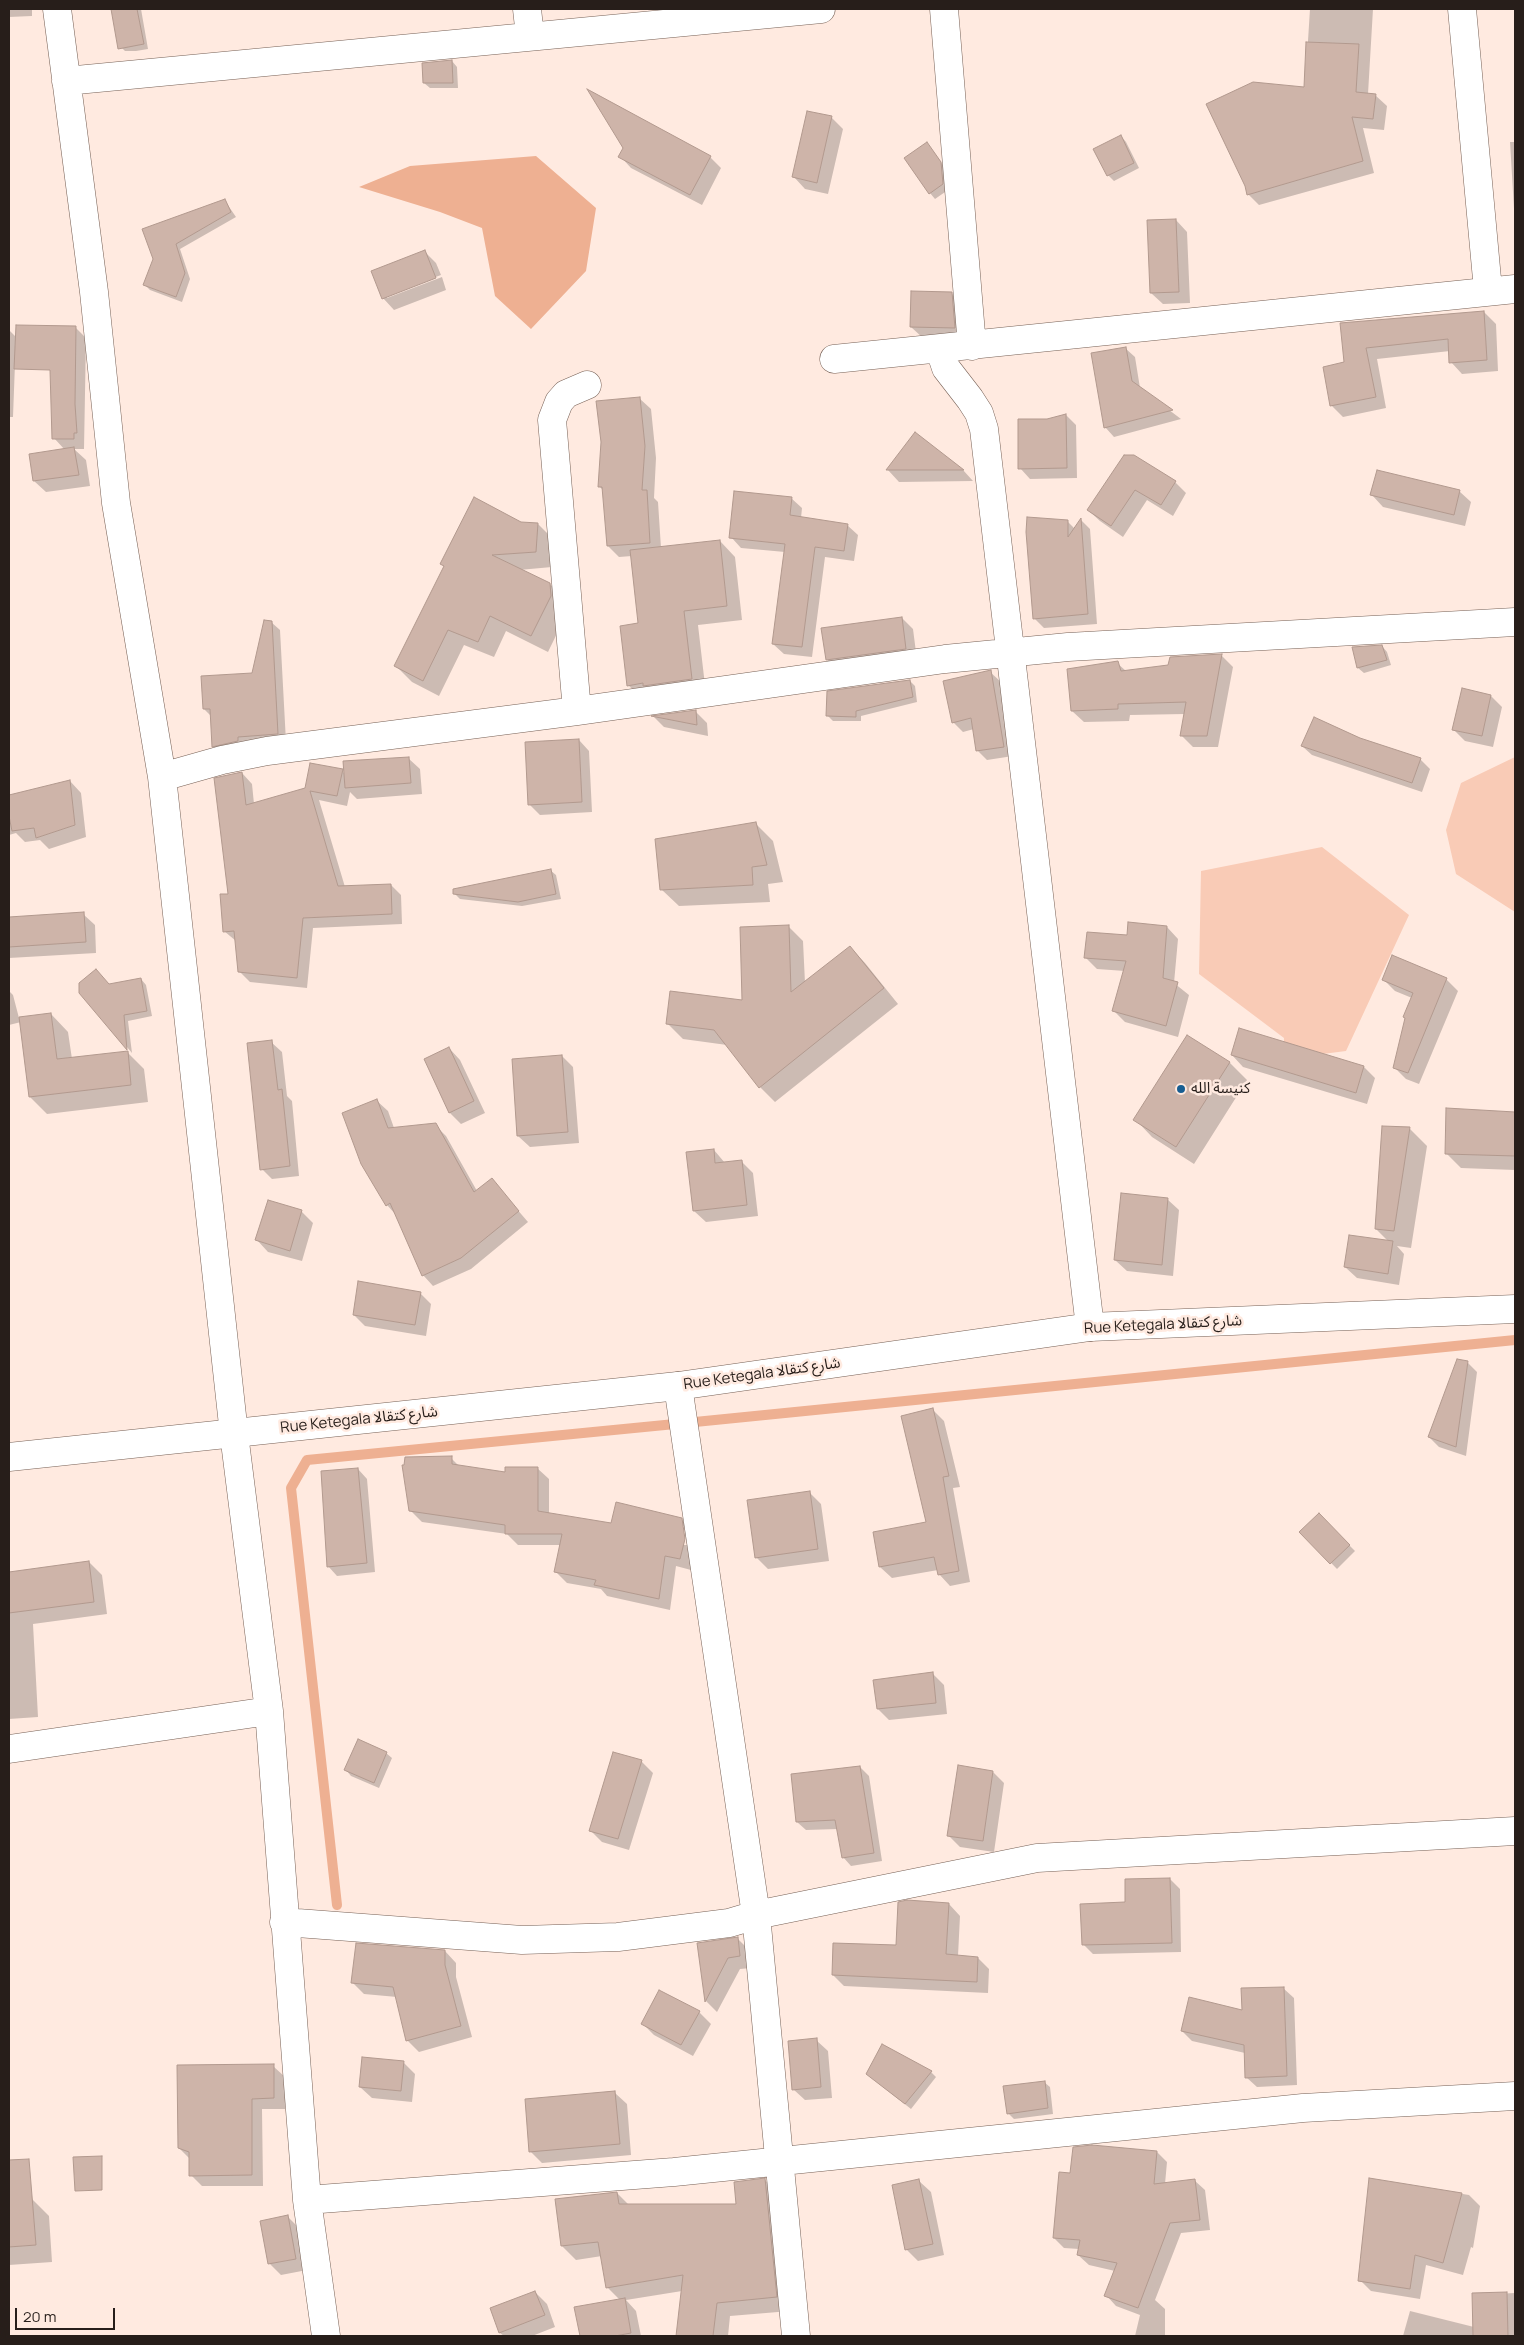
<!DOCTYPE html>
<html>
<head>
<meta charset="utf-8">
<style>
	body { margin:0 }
	#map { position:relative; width:1524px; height:2345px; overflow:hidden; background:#ffeae0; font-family:Manrope,sans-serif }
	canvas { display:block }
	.frame { position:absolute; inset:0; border:10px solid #271e1a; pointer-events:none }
	.scale { position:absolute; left:15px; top:2308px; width:100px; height:22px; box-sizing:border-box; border:2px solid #271e1a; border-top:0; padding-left:6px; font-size:15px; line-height:18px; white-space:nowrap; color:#271e1a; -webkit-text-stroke:4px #ffeae0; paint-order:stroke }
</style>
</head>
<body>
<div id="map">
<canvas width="1524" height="2345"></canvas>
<div class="frame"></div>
<div class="scale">20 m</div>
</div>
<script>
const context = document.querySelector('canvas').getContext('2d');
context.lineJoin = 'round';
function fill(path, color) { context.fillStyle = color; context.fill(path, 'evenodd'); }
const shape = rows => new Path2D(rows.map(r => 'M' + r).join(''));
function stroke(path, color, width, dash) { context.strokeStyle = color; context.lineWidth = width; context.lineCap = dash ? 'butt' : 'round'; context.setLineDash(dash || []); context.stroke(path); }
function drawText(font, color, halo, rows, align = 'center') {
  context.font = font + ' Manrope,"Noto Sans Arabic",sans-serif'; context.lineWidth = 5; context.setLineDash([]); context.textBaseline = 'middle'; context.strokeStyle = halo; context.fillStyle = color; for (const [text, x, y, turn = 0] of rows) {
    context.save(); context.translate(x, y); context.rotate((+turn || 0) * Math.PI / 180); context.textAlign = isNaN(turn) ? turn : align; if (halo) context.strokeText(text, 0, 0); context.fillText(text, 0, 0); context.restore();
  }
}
fill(shape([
	[1515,757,1515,912,1456,874,1446,830,1461,783],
	[1322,847,1409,915,1346,1051,1283,1059,1284,1038,1199,974,1201,871]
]), '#f9cbb6');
fill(shape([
	[536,156,596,208,586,271,531,329,495,296,482,228,440,212,359,187,410,166]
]), '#eeb092');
fill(shape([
	[9,9,32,9,32,16,9,17],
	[112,9,141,9,148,49,136,51,125,51,119,45],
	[1310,9,1373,9,1368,94,1375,95,1387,106,1384,130,1363,128,1374,173,1259,205,1248,194,1305,88],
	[452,61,457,67,458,88,430,88,424,83],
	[831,117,843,129,828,194,805,189,794,177],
	[1121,136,1126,142,1139,168,1114,181,1108,175],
	[1510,142,1515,142,1515,211,1514,209],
	[927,144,946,169,948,190,935,199,930,193],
	[620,156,710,157,721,168,702,205,631,168],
	[225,201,236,217,180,249,190,279,182,302,150,290,145,285,155,259],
	[1176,220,1187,232,1190,303,1163,304,1151,293],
	[425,252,436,263,441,275,387,295,387,298,442,277,446,290,394,310,383,298],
	[951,293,963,305,966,339,923,338,911,327],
	[1484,312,1496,324,1498,371,1462,374,1451,362,1450,351,1377,359,1386,408,1343,417,1331,405,1345,363,1341,324],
	[76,328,86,338,84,449,74,449,86,460,90,486,46,492,34,481,65,450,54,438],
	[9,330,16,337,13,417,9,417],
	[1125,348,1135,357,1140,388,1181,419,1114,437,1105,427],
	[639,398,651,409,656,458,654,498,658,502,661,548,720,541,735,557,742,620,698,625,706,694,644,700,628,685,639,624,632,556,619,557,608,546,604,491,599,486],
	[1066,415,1076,425,1077,478,1030,479,1020,468,1047,420],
	[916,434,963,470,973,481,899,482,888,470],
	[1124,456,1175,482,1186,493,1173,516,1147,500,1123,537,1100,521,1088,510],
	[1459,491,1471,502,1465,526,1383,507,1372,495],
	[791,498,802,508,801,518,847,525,858,535,854,561,825,557,812,657,784,654,773,644,785,552,741,548,731,537],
	[1081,520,1090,529,1097,624,1044,628,1034,618,1067,521,1075,529],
	[521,523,538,524,554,540,552,567,519,570,550,584,566,601,567,613,548,652,506,631,494,657,464,645,439,696,412,682,396,666,445,567,442,564],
	[902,618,913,629,917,660,838,671,827,660],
	[271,622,280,630,286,742,222,755,213,746,211,716,204,709,253,674],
	[1382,646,1387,652,1391,665,1364,673,1358,668,1353,648],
	[1222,656,1233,667,1218,747,1193,747,1182,736,1185,714,1130,715,1129,721,1084,722,1072,711,1117,663,1126,671,1170,666,1171,658],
	[990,672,1000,681,1013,756,987,760,977,750,974,729,963,732,953,722],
	[910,681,915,686,917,702,861,716,861,721,833,721,828,716],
	[1491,696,1502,707,1493,747,1465,741,1454,730],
	[695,711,707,723,708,736,664,727,654,717],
	[1359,739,1420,759,1430,769,1422,792,1312,755,1302,746],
	[579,740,589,751,592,812,540,815,530,805],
	[408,758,420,769,422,794,357,799,350,792,347,806,319,800,345,887,391,885,401,895,402,924,313,928,307,988,250,982,239,971,236,941,224,931,242,773,252,784,254,804,306,789,342,771,345,774],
	[70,781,81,793,86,837,49,849,40,840,25,842,16,833,9,835,9,796],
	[756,824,773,841,783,882,768,884,770,902,679,906,661,889],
	[550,870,556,875,561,899,522,906,460,899,454,893],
	[83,914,95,925,96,953,9,958,9,918],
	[788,926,803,941,805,983,850,947,865,963,898,1004,775,1102,760,1087,727,1045,683,1039,668,1024,744,1001],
	[1167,927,1178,939,1174,983,1189,995,1178,1037,1125,1022,1114,1011,1125,971,1097,969,1085,957,1128,937],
	[141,979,146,985,152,1016,128,1021,132,1053,81,992],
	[1383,979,1446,979,1458,991,1419,1084,1406,1079,1395,1068,1412,998,1395,991],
	[9,991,13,995,19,1018,51,1014,68,1032,72,1059,127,1052,144,1069,148,1102,47,1114,30,1097,21,1022,9,1025],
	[1188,1037,1230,1063,1247,1080,1194,1164,1152,1137,1135,1119],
	[271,1042,282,1052,287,1096,292,1101,299,1176,272,1179,262,1169],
	[449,1048,460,1060,485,1113,461,1124,450,1113],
	[1232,1055,1364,1067,1375,1078,1367,1104,1243,1067],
	[562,1056,573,1067,579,1143,530,1147,518,1136],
	[377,1101,388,1111,394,1128,435,1125,446,1136,477,1191,491,1179,528,1222,471,1269,433,1286,423,1275,397,1216,387,1205],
	[1447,1110,1515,1113,1515,1170,1461,1168,1446,1153],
	[1410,1129,1427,1146,1411,1248,1397,1246,1404,1254,1399,1285,1357,1278,1345,1267,1389,1242,1376,1229],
	[714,1150,725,1163,741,1161,753,1173,758,1216,706,1222,694,1211],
	[1167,1199,1179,1210,1173,1276,1127,1271,1115,1260],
	[301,1211,313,1223,302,1261,268,1252,257,1240],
	[420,1293,431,1304,426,1336,365,1326,354,1315],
	[1468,1363,1477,1372,1466,1456,1439,1447,1429,1437],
	[933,1410,944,1421,960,1487,953,1488,970,1582,950,1586,939,1574,938,1570,892,1578,880,1567,927,1523],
	[451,1458,460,1467,506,1474,537,1468,549,1479,549,1514,612,1525,681,1519,693,1531,696,1551,691,1570,676,1566,670,1610,607,1596,601,1589,567,1583,556,1572,561,1545,518,1545,507,1534,422,1522,411,1511],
	[682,1526,684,1526,687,1545,684,1545],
	[358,1469,367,1479,375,1572,337,1576,328,1566],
	[809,1492,821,1504,829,1561,768,1569,756,1557],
	[1319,1515,1355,1551,1337,1569,1301,1532],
	[89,1562,102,1575,107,1614,33,1624,38,1717,9,1719,9,1573],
	[933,1674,944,1685,947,1714,889,1720,878,1709],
	[386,1753,392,1758,379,1788,351,1776,346,1770],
	[614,1753,642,1762,653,1773,629,1850,602,1842,590,1830],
	[860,1767,869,1776,882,1861,851,1866,843,1857,838,1829,806,1830,797,1822],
	[993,1772,1004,1783,994,1852,960,1847,948,1835],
	[1170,1879,1180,1889,1181,1952,1093,1954,1083,1944,1127,1903],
	[949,1904,960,1916,958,1956,978,1958,989,1969,988,1993,844,1986,833,1975,897,1946],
	[737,1938,749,1950,751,1968,740,1969,717,2012,706,2001,699,1944],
	[445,1951,456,1963,456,1977,472,2037,419,2052,407,2040,397,1997,364,1994,353,1983],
	[1283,1988,1294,1998,1297,2085,1257,2087,1246,2077,1245,2053,1192,2041,1182,2031,1244,2012],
	[699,2012,711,2024,693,2056,654,2035,643,2024],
	[816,2040,828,2051,832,2098,805,2100,793,2089],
	[403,2062,415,2074,412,2102,372,2098,360,2087],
	[273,2066,285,2077,285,2109,262,2109,263,2186,202,2186,191,2175,190,2159,179,2148],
	[931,2072,936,2077,911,2109,873,2079],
	[1044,2082,1050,2087,1053,2114,1014,2119,1008,2113],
	[615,2093,627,2104,631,2155,542,2163,530,2151],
	[1157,2152,1167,2162,1165,2184,1194,2180,1205,2190,1210,2230,1181,2233,1155,2300,1165,2309,1165,2336,1135,2336,1140,2315,1116,2306,1106,2295,1115,2271,1089,2265,1078,2255,1079,2249,1064,2248,1054,2238,1072,2174],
	[1370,2179,1469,2195,1480,2206,1473,2248,1471,2247,1463,2275,1426,2265,1420,2299,1371,2291,1360,2280],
	[765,2180,779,2194,790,2311,730,2316,728,2336,677,2336,682,2291,626,2300,636,2311,641,2336,581,2336,575,2308,620,2300,607,2287,602,2256,576,2260,562,2246,617,2193,629,2205,737,2205],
	[919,2181,931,2192,944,2255,918,2261,906,2249],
	[31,2198,49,2216,52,2262,9,2265,9,2200],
	[287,2216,299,2228,307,2270,281,2275,270,2264],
	[535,2292,547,2304,555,2327,532,2336,504,2336,500,2333,492,2309],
	[1515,2293,1515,2336,1403,2336,1410,2311,1474,2327,1473,2295]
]), '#0003');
stroke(shape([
	[695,1422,1515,1340],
	[337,1905,291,1488,307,1460,675,1424]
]), '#eeb092', 10);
const building = shape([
	[111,9,137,9,144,44,118,49,111,9],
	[1306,42,1359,44,1356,92,1376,94,1373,119,1352,117,1363,161,1247,195,1245,186,1206,104,1253,82,1304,87,1306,42],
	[452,60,453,83,423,83,422,63,452,60],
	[587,89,711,156,690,195,618,157,623,148,587,89],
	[807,111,832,116,817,183,792,177,807,111],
	[1121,135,1134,163,1107,176,1093,149,1121,135],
	[927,142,941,162,943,184,929,194,904,158,927,142],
	[225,199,231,212,176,244,185,273,176,297,143,285,153,259,142,229,225,199],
	[1176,219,1179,292,1150,293,1147,220,1176,219],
	[425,250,436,278,382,299,371,271,425,250],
	[911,291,952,292,955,328,910,327,911,291],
	[1484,311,1487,360,1449,363,1448,339,1366,348,1376,397,1330,406,1323,367,1344,362,1340,323,1484,311],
	[16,325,76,326,75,404,77,433,74,433,74,439,52,439,50,370,14,369,16,325],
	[1126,347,1132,381,1173,410,1104,428,1091,353,1126,347],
	[640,397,645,446,642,490,647,490,650,543,607,546,602,487,598,487,601,442,596,401,640,397],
	[1066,414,1067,468,1018,469,1018,419,1047,419,1066,414],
	[915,432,964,470,886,470,915,432],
	[74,447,79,475,33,481,29,454,74,447],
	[1124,455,1134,455,1176,481,1161,505,1135,490,1111,526,1087,510,1124,455],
	[1377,470,1460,490,1454,515,1370,495,1377,470],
	[734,491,792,497,790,515,848,524,844,551,815,547,802,647,772,644,785,544,729,538,734,491],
	[474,497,521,522,538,523,536,552,492,555,550,583,551,596,531,636,490,616,478,642,448,630,423,681,394,666,444,566,440,564,474,497],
	[1027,517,1068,520,1068,537,1081,518,1088,614,1033,619,1026,532,1027,517],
	[720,540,727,606,684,611,692,679,643,686,643,683,627,686,620,626,638,623,630,550,720,540],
	[902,617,906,649,826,660,821,628,902,617],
	[264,620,272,621,278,734,238,737,238,741,212,747,210,709,203,709,201,676,252,673,264,620],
	[1382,645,1387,660,1357,668,1352,647,1382,645],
	[1222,654,1207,736,1180,736,1186,702,1118,704,1118,709,1071,711,1067,669,1118,661,1121,671,1168,665,1170,657,1222,654],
	[991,670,1004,747,976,751,971,718,952,723,943,681,991,670],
	[910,680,913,697,856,711,856,717,826,716,827,691,910,680],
	[1462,688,1491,695,1482,736,1452,730,1462,688],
	[696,710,697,725,651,716,696,710],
	[1314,717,1360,738,1421,758,1412,783,1301,746,1314,717],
	[579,739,582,802,528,805,525,742,579,739],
	[409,757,411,783,345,788,343,761,409,757],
	[310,763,343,769,337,796,310,791,338,886,391,884,392,914,303,918,297,978,238,972,234,931,223,932,220,894,228,894,214,778,242,772,246,805,305,788,310,763],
	[70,780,75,825,36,838,34,828,12,831,9,816,9,795,70,780],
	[756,822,767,865,752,867,753,885,660,890,655,839,756,822],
	[551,869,556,894,518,902,453,894,453,889,551,869],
	[84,912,86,942,9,947,9,917,84,912],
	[1128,922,1167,926,1163,978,1178,982,1166,1026,1112,1011,1126,961,1084,958,1087,932,1127,935,1128,922],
	[789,925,791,992,850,946,884,988,759,1088,714,1030,666,1024,670,991,742,1000,740,927,789,925],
	[1392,955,1447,978,1408,1073,1393,1068,1405,1018,1403,1017,1413,993,1382,980,1392,955],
	[96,969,109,984,141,978,147,1011,124,1015,127,1050,79,993,79,983,96,969],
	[51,1013,57,1059,128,1051,131,1085,29,1097,19,1017,51,1013],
	[1239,1028,1364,1066,1356,1093,1231,1055,1239,1028],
	[1187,1035,1230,1062,1176,1147,1133,1120,1187,1035],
	[272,1040,278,1090,282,1089,290,1166,260,1170,247,1043,272,1040],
	[449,1047,474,1101,449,1113,424,1059,449,1047],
	[562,1055,568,1132,517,1136,512,1059,562,1055],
	[377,1099,388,1128,436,1123,474,1192,492,1178,519,1211,461,1258,422,1276,390,1203,386,1206,361,1164,342,1113,377,1099],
	[1446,1108,1515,1112,1515,1156,1445,1154,1446,1108],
	[1382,1126,1410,1127,1394,1231,1375,1229,1382,1126],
	[714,1149,715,1163,742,1160,747,1205,693,1211,686,1152,714,1149],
	[1121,1193,1168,1198,1162,1265,1114,1260,1121,1193],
	[268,1200,302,1210,290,1251,255,1240,268,1200],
	[1349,1235,1393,1241,1388,1274,1344,1267,1349,1235],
	[358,1281,421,1292,415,1325,353,1315,358,1281],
	[1457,1359,1468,1361,1456,1447,1428,1437,1457,1359],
	[933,1408,949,1476,943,1477,959,1571,938,1575,934,1557,879,1567,873,1532,926,1522,901,1416,933,1408],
	[452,1456,452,1464,505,1472,505,1467,538,1467,538,1511,611,1523,616,1502,682,1518,685,1539,680,1559,665,1556,659,1599,594,1585,596,1580,554,1572,562,1534,505,1534,505,1525,409,1511,402,1465,404,1465,405,1457,452,1456],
	[358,1468,367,1563,327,1567,321,1471,358,1468],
	[810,1491,818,1549,755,1558,747,1500,810,1491],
	[1319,1513,1350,1545,1330,1564,1299,1532,1319,1513],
	[89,1561,94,1602,9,1613,9,1572,89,1561],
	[933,1672,936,1703,877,1709,873,1680,933,1672],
	[358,1739,387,1752,374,1783,344,1770,358,1739],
	[613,1752,642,1760,618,1839,589,1831,613,1752],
	[958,1765,993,1771,983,1841,947,1836,958,1765],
	[860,1766,874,1853,842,1858,835,1820,796,1822,791,1774,860,1766],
	[1170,1878,1172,1943,1082,1945,1080,1904,1125,1902,1125,1879,1170,1878],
	[907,1900,949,1903,946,1954,978,1957,977,1982,832,1975,833,1943,896,1945,898,1902,907,1900],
	[738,1937,740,1956,728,1958,705,2002,697,1943,738,1937],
	[356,1943,445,1950,445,1965,461,2026,406,2041,393,1987,351,1983,356,1943],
	[1284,1987,1287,2076,1245,2078,1244,2045,1181,2031,1189,1997,1242,2010,1241,1988,1284,1987],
	[659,1990,700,2011,681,2045,641,2024,659,1990],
	[817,2038,821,2087,792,2090,788,2041,817,2038],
	[882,2044,932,2071,905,2104,866,2074,882,2044],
	[362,2057,404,2061,401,2091,359,2087,362,2057],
	[274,2064,274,2098,252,2099,252,2175,189,2176,189,2152,178,2148,177,2065,274,2064],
	[1045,2081,1048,2108,1007,2114,1003,2086,1045,2081],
	[615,2091,620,2144,529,2152,525,2099,615,2091],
	[1092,2145,1157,2151,1154,2184,1195,2179,1200,2220,1170,2223,1138,2308,1104,2296,1117,2263,1077,2255,1080,2240,1053,2238,1059,2172,1070,2173,1073,2147,1092,2145],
	[102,2156,102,2190,75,2191,73,2157,102,2156],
	[29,2159,36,2245,9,2247,9,2160,29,2159],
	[765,2178,777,2297,717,2303,713,2336,676,2336,683,2275,606,2288,598,2242,561,2246,555,2199,617,2192,619,2204,736,2204,734,2182,765,2178],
	[1369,2178,1462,2193,1443,2263,1415,2255,1410,2289,1358,2281,1369,2178],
	[919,2179,933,2244,905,2250,892,2185,919,2179],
	[288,2215,296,2259,268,2264,260,2221,288,2215],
	[535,2291,545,2315,499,2333,490,2308,535,2291],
	[1507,2292,1508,2336,1473,2336,1472,2293,1507,2292],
	[625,2298,631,2333,615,2336,580,2336,574,2307,625,2298]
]);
fill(building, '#ceb4a9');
stroke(building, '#b2998e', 1);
const street = shape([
	[57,9,94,292,116,503,162,777,234,1434,269,1711,307,2200,326,2336],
	[527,9,530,36],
	[944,9,972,346],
	[1462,9,1488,290],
	[66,81,821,9],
	[940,350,946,368,970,399,979,413,984,429,1090,1327],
	[834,359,1515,289],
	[577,711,552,420,559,402,566,394,587,385],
	[162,777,222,760,267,751,577,711,945,659,1068,647,1515,622],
	[678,1386,756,1915,796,2336],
	[9,1749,269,1711],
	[284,1922,522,1940,618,1937,729,1923,756,1915,1037,1858,1515,1831],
	[307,2200,674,2172,1303,2108,1515,2096]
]);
const secondary = shape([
	[9,1457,678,1386,1090,1327,1515,1309]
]);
stroke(street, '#776156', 29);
stroke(secondary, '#776156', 29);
stroke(street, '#fff', 28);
stroke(secondary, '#fff', 28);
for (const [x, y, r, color] of [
	[1181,1089,5,"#185e92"]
]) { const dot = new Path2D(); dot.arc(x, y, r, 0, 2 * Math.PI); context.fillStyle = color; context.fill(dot); stroke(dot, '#ffeae0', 2); }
drawText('15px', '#271e1a', '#ffeae0', [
	["كنيسة الله",1191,1089]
], 'left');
drawText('15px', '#271e1a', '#ffeae0', [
	["Rue Ketegala شارع كتقالا",1163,1325,-3],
	["Rue Ketegala شارع كتقالا",762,1374,-8],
	["Rue Ketegala شارع كتقالا",359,1420,-6]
]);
</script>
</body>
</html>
